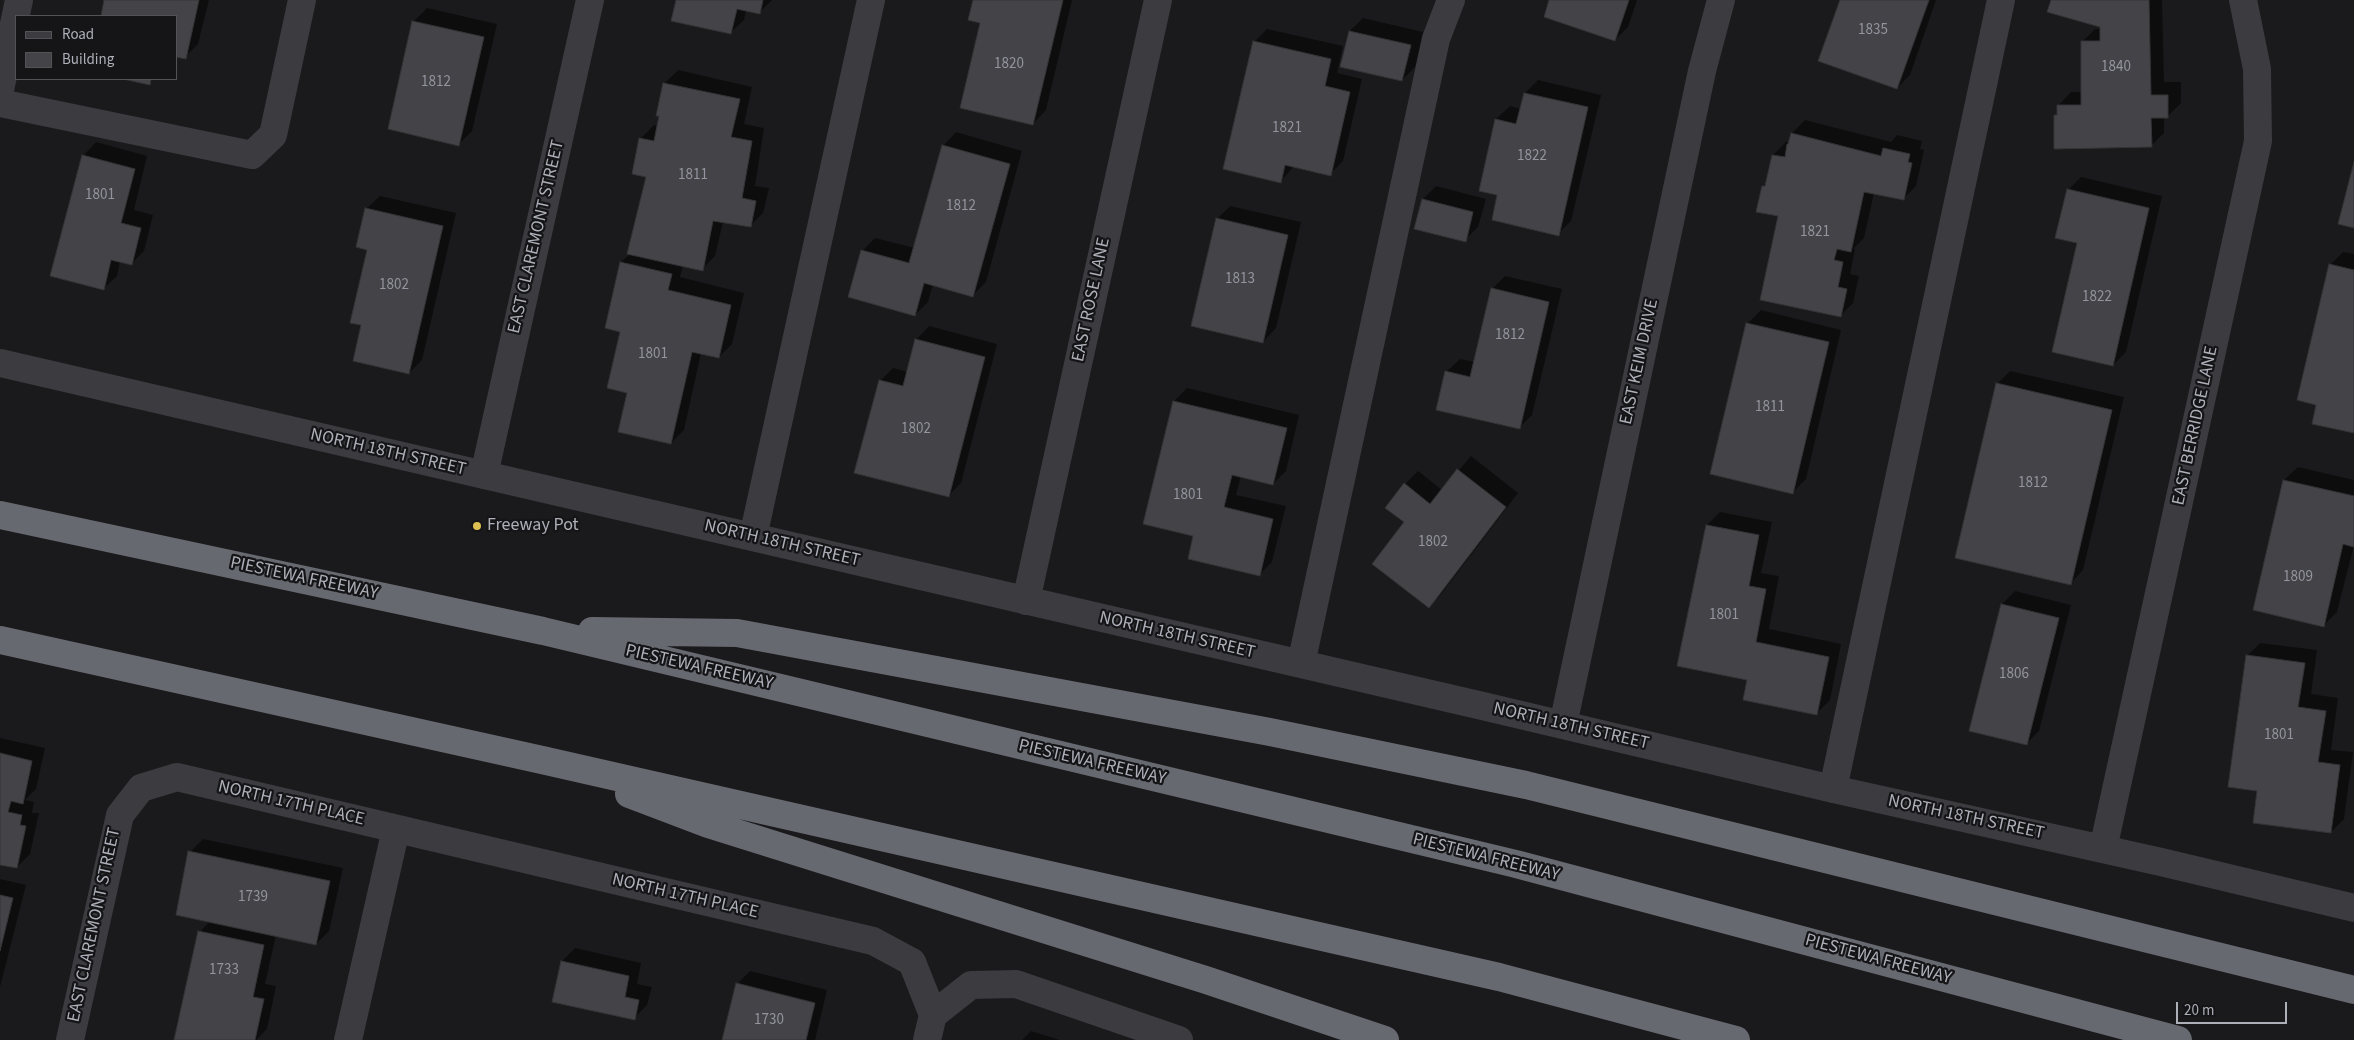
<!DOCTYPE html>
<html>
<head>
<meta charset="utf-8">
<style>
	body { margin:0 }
	#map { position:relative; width:2354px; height:1040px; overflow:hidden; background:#1a191b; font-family:"Source Sans 3",sans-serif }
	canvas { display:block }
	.legend { position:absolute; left:15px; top:15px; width:162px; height:65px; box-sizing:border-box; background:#151416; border:1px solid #525257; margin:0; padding:6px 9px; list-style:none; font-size:15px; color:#adafb9 }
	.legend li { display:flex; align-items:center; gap:10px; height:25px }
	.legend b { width:25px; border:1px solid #525257 }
	.scale { position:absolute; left:2176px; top:1002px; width:111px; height:22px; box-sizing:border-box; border:2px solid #adafb9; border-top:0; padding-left:6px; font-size:15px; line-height:18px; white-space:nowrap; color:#adafb9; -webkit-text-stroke:4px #151416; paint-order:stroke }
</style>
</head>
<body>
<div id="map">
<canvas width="2354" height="1040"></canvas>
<ul class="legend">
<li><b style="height:6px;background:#3b3b40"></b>Road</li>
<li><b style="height:14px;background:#444448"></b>Building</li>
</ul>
<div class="scale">20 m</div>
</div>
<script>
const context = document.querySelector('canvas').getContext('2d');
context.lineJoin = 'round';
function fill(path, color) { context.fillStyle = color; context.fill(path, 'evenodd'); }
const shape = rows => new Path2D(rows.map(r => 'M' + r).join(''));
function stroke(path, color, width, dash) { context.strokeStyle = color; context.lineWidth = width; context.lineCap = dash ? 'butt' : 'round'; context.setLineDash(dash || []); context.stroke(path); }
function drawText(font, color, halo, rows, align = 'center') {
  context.font = font + ' "Source Sans 3",sans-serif'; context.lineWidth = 4.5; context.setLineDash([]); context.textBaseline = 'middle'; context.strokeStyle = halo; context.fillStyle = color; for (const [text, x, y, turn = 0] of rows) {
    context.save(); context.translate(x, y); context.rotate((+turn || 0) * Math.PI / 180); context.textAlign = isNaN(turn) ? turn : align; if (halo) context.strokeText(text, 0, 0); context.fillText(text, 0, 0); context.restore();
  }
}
fill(shape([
	[106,0,209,0,198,44,185,57,176,16,102,16],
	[677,0,772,0,759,13,746,10,744,20,730,33],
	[974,0,1072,0,1046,110,1033,124,981,22],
	[1551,0,1637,0,1628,27,1615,40],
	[1841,0,1936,0,1910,75,1897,88],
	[2052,0,2162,0,2164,82,2181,82,2181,103,2168,116,2164,116,2164,133,2151,146,2055,116,2058,112,2058,106,2071,92,2082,92,2082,42,2095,29,2102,29,2102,26],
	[427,8,497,24,472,131,459,144,389,128,414,21],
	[1363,18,1423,32,1415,67,1402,80,1342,66,1350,31],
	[1267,29,1343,46,1337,73,1362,79,1343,161,1330,174,1294,166,1281,181,1254,42],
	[678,70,752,87,744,124,764,128,755,186,769,188,763,213,750,226,723,222,715,256,702,269,683,265,680,277,744,293,732,344,719,357,701,353,684,430,671,443,629,392,622,331,621,262,630,254,648,176,633,173,641,138,654,125,659,126,665,83],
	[1538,80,1601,95,1571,221,1558,234,1499,195,1496,119,1510,106,1521,109,1525,93],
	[1805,120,1891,142,1897,135,1922,141,1920,149,1924,150,1916,186,1903,199,1874,193,1864,238,1853,249,1855,249,1850,274,1859,276,1853,303,1840,316,1763,186,1767,182,1773,155,1786,142,1790,142,1792,133],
	[956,132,1022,151,986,282,973,295,933,284,928,302,915,315,862,251,875,238,915,248,943,146],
	[96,142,147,156,134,210,153,215,144,251,131,264,120,261,117,276,103,289,83,156],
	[2081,177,2162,196,2126,352,2113,365,2078,242,2068,190],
	[1436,186,1486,199,1478,227,1465,240,1423,199],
	[380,196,456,213,422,360,409,373,369,249,366,209],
	[1230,206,1301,222,1276,328,1263,342,1217,219],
	[2343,252,2354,254,2354,432,2318,404,2330,265],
	[1505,276,1562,289,1532,415,1519,428,1446,372,1460,359,1475,362,1492,289],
	[1761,310,1841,330,1806,479,1792,493,1748,323],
	[929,326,997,344,961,483,948,496,880,381,893,368,908,372,916,340],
	[2010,371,2124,397,2083,570,2070,584,1997,384],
	[1187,388,1299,415,1286,471,1273,484,1241,476,1236,495,1286,506,1272,562,1259,575,1195,535,1145,523,1174,401],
	[1471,456,1518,493,1442,593,1429,606,1406,522,1405,484,1418,471,1442,490],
	[2298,467,2354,480,2354,545,2337,612,2324,625,2255,609,2284,480],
	[1720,512,1772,522,1761,573,1779,576,1769,629,1841,644,1830,700,1817,713,1748,679,1707,525],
	[2015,591,2071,605,2039,731,2026,744,2002,604],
	[2260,643,2317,650,2311,694,2338,698,2331,750,2353,752,2344,819,2331,832,2258,790,2247,656],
	[0,738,45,748,36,789,25,800,34,802,32,813,39,813,30,854,17,867,0,863],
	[203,839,343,868,329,931,316,944,276,935,265,984,276,986,267,1029,256,1040,176,1040,200,932,210,921,190,852],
	[0,879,26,885,0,987],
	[575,948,641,963,637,984,652,987,647,1005,634,1018,562,961],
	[750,971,827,990,815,1040,723,1040,737,984],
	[1031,1031,1060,1040,1022,1040]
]), '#0007');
const building = shape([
	[104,0,199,0,186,59,176,57,176,16,101,16,104,0],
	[676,0,763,0,760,14,737,9,731,34,671,21,676,0],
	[973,0,1063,0,1033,125,960,108,980,23,968,20,973,0],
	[1549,0,1629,0,1615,41,1544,17,1549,0],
	[1840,0,1929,0,1897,89,1818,61,1840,0],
	[2051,0,2149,0,2151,95,2168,95,2168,118,2151,118,2152,147,2054,149,2054,115,2057,115,2057,105,2081,105,2081,41,2100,41,2100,27,2047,12,2051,0],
	[412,21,484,37,459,146,388,129,412,21],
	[1349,31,1411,45,1402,81,1340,67,1349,31],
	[1253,41,1331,59,1325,86,1350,92,1331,176,1285,165,1281,183,1223,169,1253,41],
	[123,79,151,79,150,85,123,79],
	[663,83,740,99,731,137,752,141,742,198,756,201,751,227,713,221,703,271,627,254,646,177,632,174,639,138,654,141,659,116,656,116,663,83],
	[1524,93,1588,107,1559,236,1492,220,1497,195,1479,191,1495,119,1516,124,1524,93],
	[1791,133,1881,156,1883,148,1910,154,1908,162,1912,163,1904,200,1864,192,1851,252,1837,249,1834,260,1843,262,1838,287,1847,289,1841,317,1760,300,1778,216,1756,212,1762,186,1765,186,1772,155,1785,157,1787,144,1788,144,1791,133],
	[942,145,1010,164,973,297,924,283,915,316,848,297,861,250,909,263,942,145],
	[82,155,135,169,121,223,141,228,132,265,111,260,104,290,50,276,82,155],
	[2354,162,2354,228,2338,224,2354,162],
	[2067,189,2149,208,2113,366,2052,352,2077,243,2055,238,2067,189],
	[1422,199,1473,212,1466,242,1414,229,1422,199],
	[365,208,443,226,409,374,353,361,361,325,350,323,367,250,356,247,365,208],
	[1216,218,1288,235,1263,343,1191,326,1216,218],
	[620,262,672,274,668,290,731,305,719,358,692,352,671,444,618,432,627,393,607,388,620,332,605,328,620,262],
	[2329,264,2354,270,2354,433,2312,424,2316,405,2297,400,2329,264],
	[1491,288,1549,302,1520,429,1436,410,1445,371,1470,377,1491,288],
	[1746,323,1829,342,1793,494,1710,474,1746,323],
	[915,339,985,357,949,497,854,473,879,380,903,386,915,339],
	[1996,383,2112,410,2071,585,1955,558,1996,383],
	[1173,401,1287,428,1273,485,1232,475,1224,507,1273,519,1260,576,1188,559,1193,536,1143,524,1173,401],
	[1457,469,1506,507,1429,608,1372,564,1404,522,1385,508,1404,483,1430,504,1457,469],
	[2283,480,2354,496,2354,547,2343,544,2324,627,2253,610,2283,480],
	[1706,525,1759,535,1749,586,1766,589,1756,642,1829,657,1817,715,1743,700,1747,680,1677,666,1706,525],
	[2001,604,2059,618,2027,745,1969,731,2001,604],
	[2246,655,2305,663,2298,707,2326,711,2318,762,2340,765,2331,833,2253,823,2257,791,2228,787,2246,655],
	[0,753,32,761,23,804,11,801,8,812,22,815,20,825,26,826,17,868,0,865,0,753],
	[188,851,330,881,316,945,176,915,188,851],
	[0,895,13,898,0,951,0,895],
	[198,931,264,945,253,997,264,999,255,1040,174,1040,198,931],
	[561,961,629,976,625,997,639,1000,635,1020,552,1002,561,961],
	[736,983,815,1003,806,1040,722,1040,736,983]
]);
fill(building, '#444448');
stroke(building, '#343437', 1);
stroke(shape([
	[0,90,19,0],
	[0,103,252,155,273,135,302,0],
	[0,363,1487,707,1833,789,2161,862,2354,908],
	[484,475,590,0],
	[753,537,871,0],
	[1026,601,1158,0],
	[1301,664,1436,39,1451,0],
	[1563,725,1702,71,1721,0],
	[1833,789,2001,0],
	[2103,849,2258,141,2257,69,2243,0],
	[933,1015,971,985,1016,984,1179,1040],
	[70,1040,120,815,141,788,177,777,873,941,912,962,933,1015],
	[348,1040,396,829],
	[927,1040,933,1015]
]), '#3b3b40', 28);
stroke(shape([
	[0,515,543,631,1516,864,2178,1040],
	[592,631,737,633,1270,732,1526,785,2354,990],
	[0,640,542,760,1499,977,1736,1040],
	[629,794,708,824,1206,980,1385,1040]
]), '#676970', 28);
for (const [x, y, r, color] of [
	[477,526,5,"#dcc051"]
]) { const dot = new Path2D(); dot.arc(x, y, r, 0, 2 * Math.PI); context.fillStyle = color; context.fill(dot); stroke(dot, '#151416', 2); }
drawText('15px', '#93949d', null, [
	["1835",1873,31],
	["1820",1009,65],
	["1840",2116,68],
	["1812",436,83],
	["1821",1287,129],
	["1822",1532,157],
	["1811",693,176],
	["1801",100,196],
	["1812",961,207],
	["1821",1815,233],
	["1813",1240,280],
	["1802",394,286],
	["1822",2097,298],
	["1812",1510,336],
	["1801",653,355],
	["1811",1770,408],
	["1802",916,430],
	["1812",2033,484],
	["1801",1188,496],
	["1802",1433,543],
	["1809",2298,578],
	["1801",1724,616],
	["1806",2014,675],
	["1801",2279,736],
	["1739",253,898],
	["1733",224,971],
	["1730",769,1021]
]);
drawText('18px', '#adafb9', '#151416', [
	["EAST CLAREMONT STREET",537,237,-77],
	["EAST ROSE LANE",1092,300,-78],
	["EAST KEIM DRIVE",1640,362,-78],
	["EAST BERRIDGE LANE",2196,426,-78],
	["NORTH 18TH STREET",388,453,13],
	["NORTH 18TH STREET",782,544,13],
	["PIESTEWA FREEWAY",304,579,12],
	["NORTH 18TH STREET",1177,636,13],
	["PIESTEWA FREEWAY",699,668,13],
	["NORTH 18TH STREET",1571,727,13],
	["PIESTEWA FREEWAY",1092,763,13],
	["NORTH 17TH PLACE",291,804,13],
	["NORTH 18TH STREET",1966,818,12],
	["PIESTEWA FREEWAY",1486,858,14],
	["NORTH 17TH PLACE",685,897,13],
	["EAST CLAREMONT STREET",95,925,-78],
	["PIESTEWA FREEWAY",1878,960,15]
]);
drawText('18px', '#adafb9', '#151416', [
	["Freeway Pot",487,526]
], 'left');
</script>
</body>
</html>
